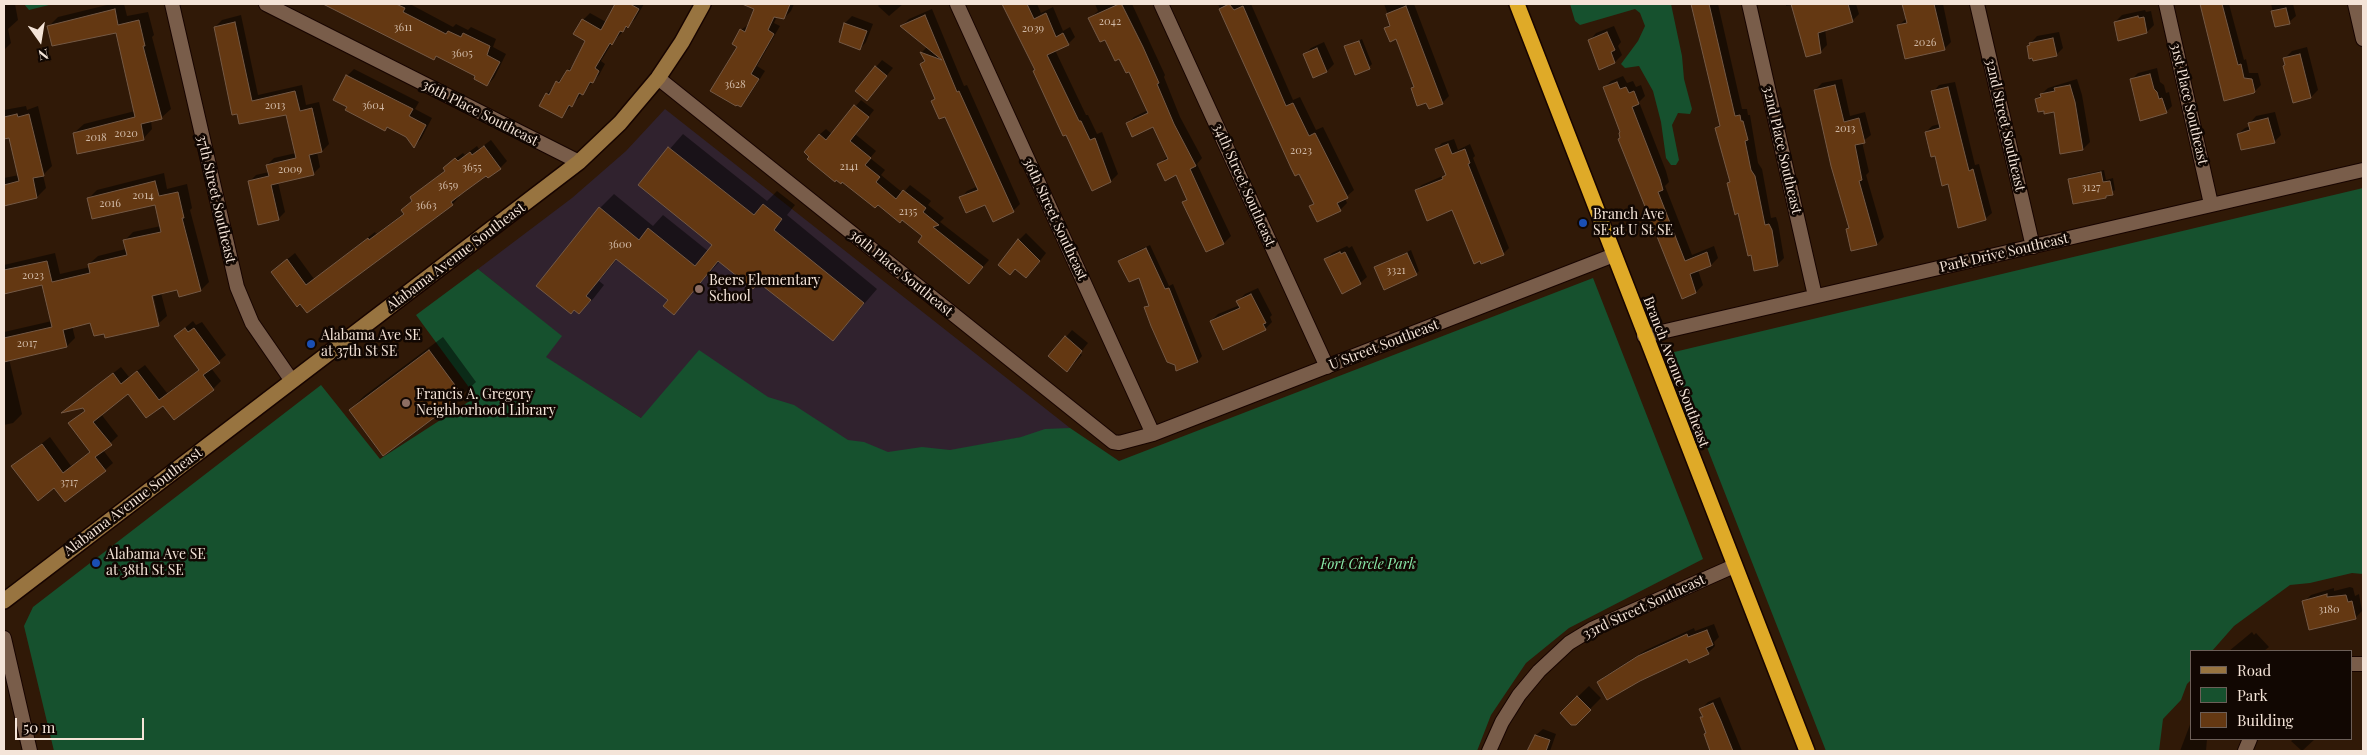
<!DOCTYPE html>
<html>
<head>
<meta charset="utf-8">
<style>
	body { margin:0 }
	#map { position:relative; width:2367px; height:755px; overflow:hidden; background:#301907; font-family:"Playfair Display",serif }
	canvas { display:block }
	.frame { position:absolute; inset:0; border:5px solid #f4e4d8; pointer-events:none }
	.legend { position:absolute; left:2190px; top:650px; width:162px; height:90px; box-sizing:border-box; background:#110702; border:1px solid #6c5f58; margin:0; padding:6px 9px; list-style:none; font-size:15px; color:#f4e4d8 }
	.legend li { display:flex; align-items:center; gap:10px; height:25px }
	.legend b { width:25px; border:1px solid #6c5f58 }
	.north { position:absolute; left:15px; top:15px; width:50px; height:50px; -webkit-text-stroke:4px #110702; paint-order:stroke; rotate:167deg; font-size:14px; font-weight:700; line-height:20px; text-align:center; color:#f4e4d8 }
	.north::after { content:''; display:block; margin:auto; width:18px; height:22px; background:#f4e4d8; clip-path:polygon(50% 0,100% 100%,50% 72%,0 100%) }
	.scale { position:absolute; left:15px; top:718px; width:129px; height:22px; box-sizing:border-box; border:2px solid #f4e4d8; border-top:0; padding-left:6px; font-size:15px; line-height:18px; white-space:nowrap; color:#f4e4d8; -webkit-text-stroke:4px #110702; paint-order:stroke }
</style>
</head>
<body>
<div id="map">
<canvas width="2367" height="755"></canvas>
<div class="frame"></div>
<ul class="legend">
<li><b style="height:6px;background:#987440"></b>Road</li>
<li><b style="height:14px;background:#16512e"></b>Park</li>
<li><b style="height:14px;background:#643812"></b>Building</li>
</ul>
<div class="north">N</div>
<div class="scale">50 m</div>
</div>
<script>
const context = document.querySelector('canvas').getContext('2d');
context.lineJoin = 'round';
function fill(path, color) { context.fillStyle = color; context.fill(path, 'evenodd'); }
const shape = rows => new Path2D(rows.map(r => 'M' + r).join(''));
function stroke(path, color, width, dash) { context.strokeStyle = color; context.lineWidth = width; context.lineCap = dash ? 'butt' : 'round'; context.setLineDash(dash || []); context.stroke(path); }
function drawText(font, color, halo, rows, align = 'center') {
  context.font = font + ' "Playfair Display",serif'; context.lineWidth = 5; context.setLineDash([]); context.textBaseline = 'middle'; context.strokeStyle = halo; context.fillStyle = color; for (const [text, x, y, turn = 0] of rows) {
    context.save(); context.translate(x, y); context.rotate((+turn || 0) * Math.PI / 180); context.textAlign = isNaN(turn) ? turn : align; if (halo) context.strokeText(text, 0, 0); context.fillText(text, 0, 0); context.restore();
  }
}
fill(shape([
	[665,109,1070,428,870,466,641,418,545,357,561,336,478,269,572,198,626,151]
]), '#30222e');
fill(shape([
	[24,4,53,4,29,10],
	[1570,4,1671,4,1682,56,1684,79,1692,109,1690,114,1678,113,1672,125,1679,160,1676,165,1671,165,1666,158,1661,122,1653,91,1639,66,1625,68,1621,64,1638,41,1645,26,1640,13,1635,9,1580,25,1575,21],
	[2363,188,2363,574,2352,573,2310,583,2290,585,2234,626,2212,651,2191,651,2191,680,2187,684,2181,700,2163,719,2159,751,1826,751,1670,353],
	[478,269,562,336,546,357,641,418,699,350,768,397,794,405,848,440,864,442,888,452,922,447,950,450,1021,437,1045,429,1070,428,1119,461,1593,278,1703,559,1569,628,1526,663,1491,715,1477,751,54,751,24,626,33,607,321,385,380,459,476,397,416,315]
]), '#16512e');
fill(shape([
	[4,4,15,4,18,20,8,29,11,43,4,50],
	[111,4,124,4,127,16,148,12,154,35,152,37,171,109,161,118,151,121,152,129,143,139,74,133,84,124,135,111,116,32,49,26,58,17],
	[341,4,410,4,453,27,456,24,468,30,471,27,496,39,493,47,506,54,494,78,487,85,477,75,437,56,434,59,338,10],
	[617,4,644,4,635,19,612,43,601,61,605,64,599,75,562,116,547,94,574,64,587,41,583,20,590,13,606,22],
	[757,4,794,4,791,11,784,18,777,16,774,23,780,26,757,66,765,71,747,99,741,106,739,46,741,30,749,24],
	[880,4,903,4,889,16,878,6],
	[1004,4,1037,4,1041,13,1053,7,1063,31,1070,27,1075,37,1068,44,1055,50,1086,115,1088,115,1097,134,1102,132,1118,174,1111,181,1036,70],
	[1095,4,1132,4,1165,75,1164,77,1180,117,1202,158,1197,164,1231,236,1224,243,1184,203,1187,199,1177,174,1159,164,1168,156,1154,125,1127,124,1134,117,1148,110,1129,70,1090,18,1098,11],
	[1218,4,1251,4,1293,100,1300,97,1316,130,1323,127,1354,190,1345,198,1347,203,1340,210,1310,207,1314,203,1300,172,1296,174],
	[1384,4,1414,4,1449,96,1442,103,1427,101,1412,89,1415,86,1397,38,1386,28,1391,23],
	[1691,4,1718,4,1742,109,1747,109,1748,115,1750,115,1758,163,1762,169,1771,218,1776,217,1778,223,1784,258,1777,265,1739,211,1729,183,1731,181,1716,128,1721,123,1693,8,1692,9],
	[1786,4,1830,4,1830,6,1837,4,1856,4,1859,14,1852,21,1825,29,1827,45,1820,52,1793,5,1786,6],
	[1905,4,1943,4,1951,42,1944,49,1898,26,1907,18],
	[2201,4,2229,4,2244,60,2246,59,2249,73,2258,73,2261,85,2255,91,2224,99],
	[2271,4,2293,4,2296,16,2289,22,2276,25],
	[932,9,964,86,967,85,1020,204,1013,211,961,198,967,191,978,186,946,115,933,101,936,98,921,64,925,59,922,52,927,47,902,26,909,19],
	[2145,10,2146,12,2151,11,2154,25,2147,32,2115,22,2122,15],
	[241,15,258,95,302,85,306,105,319,102,329,144,322,151,317,152,320,167,313,174,278,182,285,212,278,219,249,182,256,175,269,172,267,165,274,158,296,153,287,113,240,123,215,27,222,20],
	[852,16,873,24,866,42,860,49,840,41,845,23],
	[1614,26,1621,42,1618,46,1622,55,1615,62,1600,68,1590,40,1596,33],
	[2059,32,2063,48,2056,55,2028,46,2037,36],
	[1362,39,1372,64,1369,67,1345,47],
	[1324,42,1334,64,1327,71,1314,76,1304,55,1311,48],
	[2307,47,2318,90,2311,97,2286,64,2285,58,2292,51],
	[882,60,893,68,873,92,876,67],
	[2157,68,2160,82,2164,85,2166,93,2169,92,2172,106,2165,113,2131,80,2138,73],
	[354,69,419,102,415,109,432,118,421,139,414,146,407,136,388,126,385,129,335,99,347,76],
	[1623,76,1627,83,1633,81,1636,87,1641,85,1645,96,1639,102,1666,171,1669,182,1665,186,1692,255,1714,246,1718,258,1711,265,1698,270,1703,285,1696,292,1682,297,1627,155,1621,132,1604,88,1611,81],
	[1842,79,1850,116,1865,112,1871,135,1862,142,1869,172,1866,175,1884,237,1877,244,1848,229,1850,227,1815,90,1822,83],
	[2077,79,2082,95,2090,142,2083,149,2055,110,2036,99,2048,88],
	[1955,82,1975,165,1979,164,1992,213,1985,219,1949,183,1926,132,1932,126,1940,124,1933,92,1939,85],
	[861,100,874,110,855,134,876,151,870,158,885,170,881,175,903,193,910,185,931,201,928,205,944,218,940,222,989,260,975,276,924,236,819,135,826,129,832,134],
	[26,106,27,110,38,106,52,166,43,175,46,188,37,197,4,205,4,178,19,175,10,136,4,138,4,110],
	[2275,112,2281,135,2274,142,2238,134,2245,128,2250,126,2250,123,2256,116],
	[683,134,767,201,777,191,795,205,787,215,877,289,833,340,759,282,720,261,674,313,670,300,618,258,599,281,604,285,593,299,579,313,575,309,571,313,600,208,614,194,653,226,663,215,708,251,714,245,639,184],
	[1454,139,1458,150,1470,144,1475,156,1473,158,1509,248,1503,254,1453,209,1416,190,1422,185,1447,174,1436,149,1442,143],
	[491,140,507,161,500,168,486,174,458,195,459,197,453,204,307,311,279,266,295,253,314,279,375,232,376,234,404,213,402,210,413,200,411,198,446,170,452,161,463,153,465,155,477,146,479,149],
	[2104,170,2106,180,2113,178,2115,190,2105,197,2069,180,2072,177],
	[164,173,167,189,187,184,192,208,190,210,209,282,201,290,180,295,178,289,161,293,167,316,158,324,105,332,91,322,72,326,75,338,67,346,9,359,22,414,13,423,4,425,4,332,52,321,43,284,4,293,4,265,55,253,60,274,90,267,89,264,98,256,126,249,124,241,133,232,161,226,156,204,88,199,97,190],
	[150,290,152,290,159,320,156,320],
	[1026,233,1046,253,1033,270,1019,240],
	[1150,245,1169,286,1173,284,1202,356,1198,361,1177,369,1146,308,1150,304,1139,276,1120,261,1124,257],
	[1347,246,1349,248,1352,246,1367,277,1360,283,1325,260,1332,253],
	[1411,250,1419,271,1416,274,1376,268],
	[1258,288,1272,315,1270,317,1272,322,1265,329,1211,321,1218,314,1240,305,1238,301,1245,294],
	[193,321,196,325,202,322,226,355,211,368,221,381,213,389,174,418,163,404,129,393,101,414,118,436,103,450,113,463,105,470,55,487,13,466,50,437,71,466,91,451,70,423,86,410,83,406,65,411,121,367,129,377,145,365,167,393,200,369,175,336],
	[1072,330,1088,343,1080,353,1082,355,1067,371,1066,337],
	[443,337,476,382,462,395,350,410,364,396],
	[2350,587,2353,588,2355,596,2359,594,2362,611,2355,618,2304,602,2311,595,2334,588,2334,591],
	[1714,624,1719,637,1714,642,1715,646,1708,653,1689,661,1688,658,1598,682,1605,676,1646,650,1694,628,1695,631],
	[2252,632,2254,635,2256,633,2269,647,2264,651,2229,651],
	[1589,686,1601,698,1576,723,1561,713],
	[1720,697,1742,751,1710,751,1701,709,1708,702],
	[2191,722,2191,739,2207,739,2206,751,2180,751],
	[1543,729,1556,734,1550,751,1529,751,1536,735],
	[2294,739,2315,739,2302,751,2291,741]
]), '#0007');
const building = shape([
	[323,4,396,4,405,8,403,12,446,34,448,31,461,37,463,33,490,46,487,55,500,62,487,86,474,79,475,76,436,56,434,60,323,4],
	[615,4,630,4,639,9,628,28,626,26,623,32,620,31,612,45,610,43,595,68,599,71,593,83,590,82,583,95,579,93,572,107,569,105,562,118,539,106,546,93,549,95,556,81,559,83,567,70,570,71,585,41,573,34,582,19,601,30,615,4],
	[742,4,790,4,784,19,774,17,768,30,774,34,751,74,759,79,741,107,737,105,736,106,710,91,737,47,732,44,740,29,745,32,754,9,742,4],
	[1002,4,1027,4,1034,19,1046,13,1056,37,1063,33,1069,45,1047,55,1079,121,1081,121,1090,140,1095,138,1111,182,1092,191,1066,135,1063,136,1033,71,1035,70,1002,4],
	[1119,4,1122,5,1143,47,1159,83,1157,84,1174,124,1196,166,1190,169,1224,244,1206,252,1182,202,1187,200,1176,175,1165,181,1157,164,1168,159,1153,127,1132,137,1126,123,1148,113,1129,72,1126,73,1119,59,1115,61,1105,40,1100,42,1088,18,1119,4],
	[1229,4,1234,10,1243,6,1286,106,1293,103,1309,136,1315,133,1348,198,1337,203,1341,211,1317,222,1309,206,1314,204,1299,174,1295,176,1291,168,1219,9,1229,4],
	[1691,4,1709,4,1735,116,1740,115,1741,121,1743,121,1748,140,1745,141,1751,170,1755,176,1765,225,1769,224,1772,230,1778,266,1754,271,1751,255,1748,256,1738,213,1735,215,1727,183,1730,182,1715,128,1720,126,1691,4],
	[1791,4,1848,4,1853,22,1818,33,1821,53,1806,57,1791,4],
	[1902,4,1934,4,1945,50,1905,59,1897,25,1907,23,1902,4],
	[2200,4,2222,4,2238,65,2241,64,2244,78,2252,79,2255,92,2254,93,2224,101,2200,4],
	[1406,6,1443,104,1429,109,1426,103,1417,106,1411,88,1414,87,1396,39,1390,42,1384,28,1390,26,1386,14,1406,6],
	[2286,8,2290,24,2275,27,2271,11,2286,8],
	[115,9,118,25,139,20,145,46,143,46,162,119,141,124,144,140,77,154,73,133,135,117,116,33,52,46,47,26,115,9],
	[925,15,957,92,959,91,1014,212,993,222,985,205,966,213,959,197,978,190,945,117,939,119,931,101,935,99,920,64,925,61,920,52,942,60,900,26,925,15],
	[2138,16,2139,18,2144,17,2147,33,2118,41,2114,22,2138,16],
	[235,22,252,101,295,91,300,111,312,108,322,152,309,155,314,175,271,185,279,220,258,225,248,181,269,176,266,165,296,158,286,115,239,124,237,114,232,115,214,27,235,22],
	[844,23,867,31,860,50,839,42,844,23],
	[1607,32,1615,50,1611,52,1615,63,1599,70,1588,40,1607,32],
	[2053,38,2057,56,2033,61,2032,58,2029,59,2027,46,2030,45,2029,43,2053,38],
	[1359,41,1370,69,1355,75,1344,46,1359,41],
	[1317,48,1327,72,1313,78,1303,54,1317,48],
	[2300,54,2311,98,2293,103,2283,66,2285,65,2283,58,2300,54],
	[875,66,887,76,867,101,855,91,875,66],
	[2150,74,2154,89,2157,92,2159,99,2162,98,2167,113,2140,121,2130,79,2150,74],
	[346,75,413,109,409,116,426,125,414,148,406,137,387,127,385,131,345,110,347,107,333,100,346,75],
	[1617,82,1620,89,1626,87,1629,93,1634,91,1639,104,1632,107,1660,179,1663,190,1658,192,1685,261,1707,252,1711,266,1690,274,1696,293,1682,299,1618,139,1620,138,1619,133,1620,132,1603,87,1617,82],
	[1835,85,1844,122,1859,118,1865,143,1855,145,1862,180,1859,181,1877,245,1851,251,1846,229,1849,228,1831,166,1814,90,1835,85],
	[2070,85,2075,102,2083,150,2060,154,2054,112,2044,114,2044,111,2038,112,2035,99,2041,97,2040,94,2055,91,2054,88,2070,85],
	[1948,87,1969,171,1973,169,1986,220,1958,228,1948,184,1942,186,1935,156,1931,157,1925,132,1940,128,1931,91,1948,87],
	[854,105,869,117,850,141,871,158,865,165,880,177,876,182,896,199,903,190,926,208,923,212,939,225,933,227,983,267,969,284,918,242,922,236,902,220,900,223,878,205,875,208,842,182,841,184,836,180,835,182,807,159,809,157,804,152,819,134,826,140,854,105],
	[17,114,18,117,29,114,44,176,33,178,37,198,4,206,4,185,19,181,9,138,4,139,4,117,17,114],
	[2268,118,2275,143,2241,150,2237,134,2250,130,2248,123,2268,118],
	[1448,144,1452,154,1465,149,1470,163,1468,164,1504,255,1481,264,1480,261,1474,264,1452,210,1427,221,1415,190,1443,179,1442,177,1446,175,1435,149,1448,144],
	[484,146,501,169,488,178,486,176,464,192,451,202,453,205,307,313,300,304,297,307,271,272,287,259,306,285,368,238,369,240,404,214,401,210,412,201,410,197,445,171,443,168,455,158,458,161,470,152,472,155,484,146],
	[668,147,754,215,763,204,782,219,774,230,864,303,833,341,759,283,753,289,718,261,674,315,663,306,668,300,616,259,586,296,591,300,579,314,574,310,571,314,536,286,599,207,639,240,648,228,695,266,712,245,638,185,668,147],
	[2101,172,2103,182,2110,181,2113,195,2106,196,2106,198,2073,204,2068,179,2101,172],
	[155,181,159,196,178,192,184,218,182,218,201,291,179,297,177,290,152,296,159,326,105,338,104,334,94,336,90,323,63,330,67,347,4,362,4,338,52,327,42,285,4,294,4,270,47,261,52,282,90,273,88,264,127,255,123,240,161,232,155,205,92,219,87,198,155,181],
	[1018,239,1040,261,1026,278,1015,269,1010,275,998,265,1018,239],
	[1146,248,1165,289,1169,288,1198,362,1176,371,1175,365,1167,362,1151,326,1144,307,1149,306,1139,278,1129,282,1118,261,1146,248],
	[1340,252,1341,254,1345,252,1361,284,1342,294,1324,259,1340,252],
	[1407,253,1417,275,1384,290,1374,267,1407,253],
	[1251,294,1266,323,1263,324,1266,330,1223,350,1210,321,1240,308,1236,301,1251,294],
	[185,328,188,332,194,328,220,363,203,375,214,390,174,420,163,406,146,418,128,394,93,422,112,445,95,457,106,471,65,502,54,488,38,501,11,466,42,444,63,473,90,452,68,423,85,411,83,408,61,413,113,373,121,384,137,371,159,400,199,370,174,336,185,328],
	[1065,336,1082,351,1067,372,1048,356,1065,336],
	[429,350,463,396,383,456,349,410,429,350],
	[2327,594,2327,597,2346,595,2348,602,2352,601,2356,619,2309,630,2302,601,2327,594],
	[1707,630,1713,645,1706,648,1709,654,1689,663,1687,659,1640,681,1607,700,1597,682,1638,656,1687,634,1688,637,1707,630],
	[1577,696,1591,710,1576,725,1571,725,1560,713,1577,696],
	[1713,703,1721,721,1733,751,1710,751,1704,734,1706,733,1700,717,1703,717,1699,709,1713,703],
	[1535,735,1550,740,1546,751,1527,751,1535,735]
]);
fill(building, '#643812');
stroke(building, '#745945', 1);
const street = shape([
	[172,4,237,287,252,323,292,381],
	[266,4,579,162],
	[957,4,1153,434],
	[1161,4,1327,367],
	[1749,4,1815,296],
	[1977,4,2033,247],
	[2166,4,2211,204],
	[2355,4,2363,39],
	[658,78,1113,442,1119,443,1153,434,1614,255],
	[1644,336,2363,170],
	[4,638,30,751],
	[2351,664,2363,664],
	[1489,751,1502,722,1519,695,1539,671,1569,643,1592,629,1734,566],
	[2245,751,2250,739]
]);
const secondary = shape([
	[4,601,579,162,620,123,658,78,682,42,703,4]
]);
const highway = shape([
	[1517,4,1807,751]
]);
stroke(street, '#170400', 16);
stroke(secondary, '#170400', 18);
stroke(highway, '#170400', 18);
stroke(street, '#795d4a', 14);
stroke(secondary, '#987440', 15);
stroke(highway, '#dfaa28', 15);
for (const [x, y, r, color] of [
	[1583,223,5,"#1a4fb4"],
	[699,289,5,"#8d6e63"],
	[311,344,5,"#1a4fb4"],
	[406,403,5,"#8d6e63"],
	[96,563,5,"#1a4fb4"]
]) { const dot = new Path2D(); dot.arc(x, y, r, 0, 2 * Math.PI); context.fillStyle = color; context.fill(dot); stroke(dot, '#110702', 2); }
drawText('11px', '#d0b9a6', null, [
	["2042",1110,22],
	["3611",403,28],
	["2039",1033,29],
	["2026",1925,43],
	["3605",462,54],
	["3628",735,85],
	["2013",275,106],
	["3604",373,106],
	["2013",1845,129],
	["2020",126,134],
	["2018",96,138],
	["2023",1301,151],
	["2141",849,167],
	["3655",472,168],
	["2009",290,170],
	["3659",448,186],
	["3127",2091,188],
	["2014",143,196],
	["2016",110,204],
	["3663",426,206],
	["2135",908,212],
	["3600",620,245],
	["3321",1396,271],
	["2023",33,276],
	["2017",27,344],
	["3717",69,483],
	["3180",2329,610]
]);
drawText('14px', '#f4e4d8', '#110702', [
	["31st Place Southeast",2189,104,77],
	["36th Place Southeast",480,113,27],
	["32nd Street Southeast",2005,125,77],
	["32nd Place Southeast",1782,150,77],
	["34th Street Southeast",1244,185,66],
	["37th Street Southeast",216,199,77],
	["36th Street Southeast",1055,219,65],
	["Park Drive Southeast",2004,253,-13],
	["Alabama Avenue Southeast",456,257,-37],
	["36th Place Southeast",901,273,39],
	["U Street Southeast",1384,345,-21],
	["Branch Avenue Southeast",1676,372,69],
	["Alabama Avenue Southeast",133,502,-37],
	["33rd Street Southeast",1644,607,-25]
]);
drawText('14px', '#f4e4d8', '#110702', [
	["Branch Ave",1593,215],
	["SE at U St SE",1593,231],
	["Beers Elementary",709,281],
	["School",709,297],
	["Alabama Ave SE",321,336],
	["at 37th St SE",321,352],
	["Francis A. Gregory",416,395],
	["Neighborhood Library",416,411],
	["Alabama Ave SE",106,555],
	["at 38th St SE",106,571]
], 'left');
drawText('italic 14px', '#89e9a8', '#110702', [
	["Fort Circle Park",1368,565]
]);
</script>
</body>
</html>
